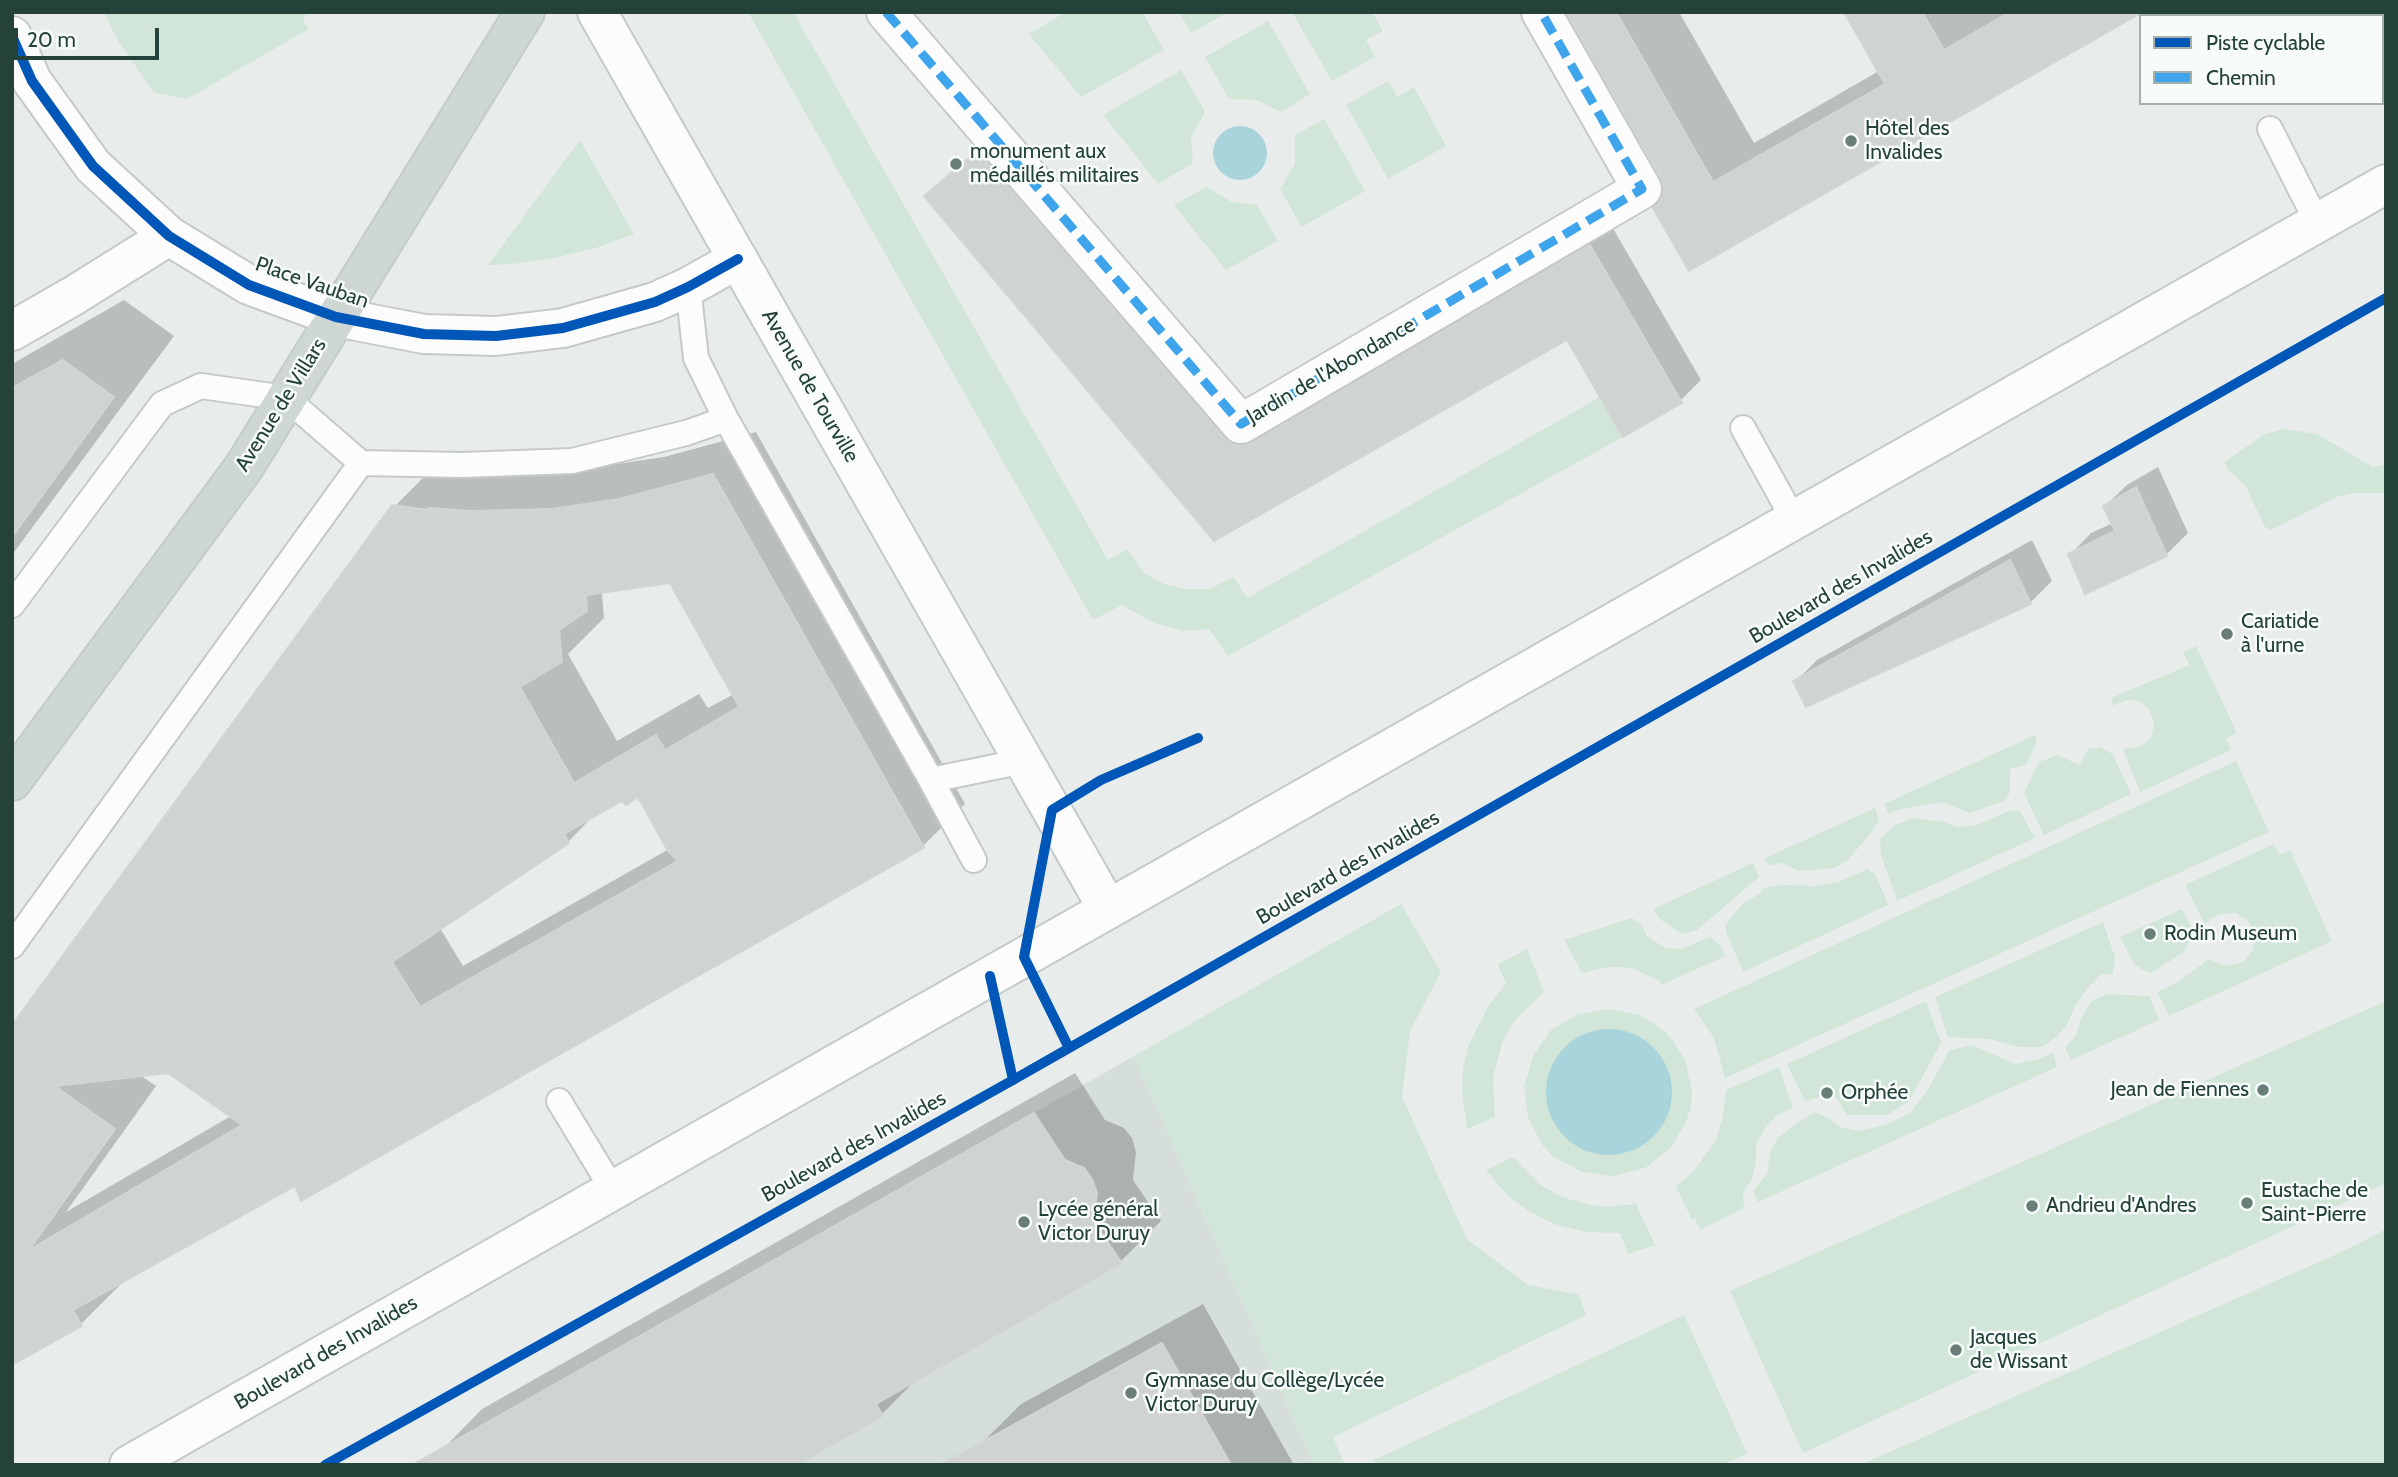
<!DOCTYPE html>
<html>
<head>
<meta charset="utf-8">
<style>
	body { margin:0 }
	#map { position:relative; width:2398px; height:1477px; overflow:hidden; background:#e8edeb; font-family:Cabin,sans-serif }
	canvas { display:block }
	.frame { position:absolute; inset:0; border:14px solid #24423a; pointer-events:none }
	.legend { position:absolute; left:2139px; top:14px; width:245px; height:91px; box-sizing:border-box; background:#f7fbf9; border:2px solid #a3b1ad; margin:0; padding:9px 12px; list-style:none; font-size:21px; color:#24423a }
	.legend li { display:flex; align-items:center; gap:14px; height:35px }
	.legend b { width:35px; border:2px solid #a3b1ad }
	.scale { position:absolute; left:14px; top:28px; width:145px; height:32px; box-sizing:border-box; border:4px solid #24423a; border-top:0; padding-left:9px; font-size:21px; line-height:24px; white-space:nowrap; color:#24423a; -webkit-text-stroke:5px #f7fbf9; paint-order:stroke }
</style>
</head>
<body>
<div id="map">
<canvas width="2398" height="1477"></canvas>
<div class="frame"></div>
<ul class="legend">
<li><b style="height:9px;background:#0057b8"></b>Piste cyclable</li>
<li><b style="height:9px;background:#3ea4ec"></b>Chemin</li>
</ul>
<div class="scale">20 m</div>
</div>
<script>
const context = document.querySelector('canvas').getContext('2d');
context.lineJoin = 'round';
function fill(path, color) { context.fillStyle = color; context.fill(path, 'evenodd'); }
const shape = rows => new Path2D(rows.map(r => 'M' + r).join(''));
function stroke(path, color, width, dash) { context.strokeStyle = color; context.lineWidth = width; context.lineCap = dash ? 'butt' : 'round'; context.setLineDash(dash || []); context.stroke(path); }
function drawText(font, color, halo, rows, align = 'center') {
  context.font = font + ' Cabin,sans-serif'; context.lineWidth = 5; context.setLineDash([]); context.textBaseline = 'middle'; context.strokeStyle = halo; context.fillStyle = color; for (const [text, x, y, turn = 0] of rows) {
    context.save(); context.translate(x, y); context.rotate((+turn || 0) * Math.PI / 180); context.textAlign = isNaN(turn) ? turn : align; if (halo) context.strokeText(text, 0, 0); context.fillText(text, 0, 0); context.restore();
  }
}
fill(shape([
	[1134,1056,1314,1465,413,1465,1034,1113]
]), '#d6dedb');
fill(shape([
	[104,12,307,12,303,20,309,29,187,99,154,93,117,39],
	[748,12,793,12,1108,560,1127,549,1143,572,1164,584,1186,589,1209,589,1234,577,1247,598,1600,397,1623,437,1228,656,1209,629,1184,631,1154,623,1122,605,1093,620],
	[1066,12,1142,12,1164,50,1081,97,1029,34],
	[1179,12,1228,12,1191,33],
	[1292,12,1372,12,1383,31,1366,40,1375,57,1332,81],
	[1268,21,1310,94,1281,112,1257,100,1229,99,1205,57],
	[1181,70,1205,112,1191,137,1193,163,1158,184,1103,115],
	[1388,81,1398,97,1414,87,1446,146,1388,179,1346,105],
	[1324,119,1365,191,1302,227,1280,189,1295,164,1295,135],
	[580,140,634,234,596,248,553,258,513,264,488,265],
	[1206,187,1232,202,1257,205,1278,241,1226,270,1174,205],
	[2284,429,2317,434,2373,467,2386,464,2386,493,2354,493,2337,497,2271,530,2265,527,2245,485,2227,469,2224,462,2265,434],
	[2196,646,2237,733,2226,739,2231,750,2140,792,2123,749,2140,747,2151,738,2154,725,2149,709,2140,701,2127,700,2113,706,2111,698,2189,665,2183,652],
	[2035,735,2037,742,2026,765,2010,769,2010,792,2004,801,1970,813,1943,802,1900,809,1889,814,1884,804],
	[2101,747,2112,754,2116,761,2131,794,2044,835,2024,793,2039,762,2057,755,2080,765,2088,749],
	[2236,761,2269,832,1725,1078,1714,1038,1694,1009],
	[1875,808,1879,820,1870,834,1848,860,1835,868,1799,871,1783,863,1769,865,1763,859],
	[2019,810,2035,838,1897,901,1881,855,1880,839,1895,825,1913,818,1944,822,1957,827,1977,825,2009,811],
	[2274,844,2279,855,2290,850,2332,941,2169,1016,2157,992,2178,982,2209,959,2225,966,2243,962,2253,950,2255,936,2249,922,2236,913,2219,914,2205,924,2185,885],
	[1753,863,1759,877,1697,930,1682,934,1661,920,1653,909],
	[1867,869,1876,875,1888,905,1743,972,1726,932,1726,924,1742,904,1759,894,1764,888,1781,885,1816,886,1839,882],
	[1401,904,1441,972,1410,1031,1402,1097,1467,1239,1528,1285,1579,1295,1586,1315,1333,1437,1345,1465,1314,1465,1134,1056],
	[2182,909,2194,934,2184,952,2151,973,2141,969,2133,962,2120,937],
	[1632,918,1643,926,1646,935,1665,948,1681,949,1710,937,1720,945,1726,956,1661,985,1660,981,1634,969,1622,967,1607,967,1582,973,1564,940],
	[2103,922,2115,957,2113,974,2101,974,2087,989,2074,1008,2067,1025,2057,1036,2042,1047,2019,1047,1989,1039,1948,1037,1935,997],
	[1527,949,1544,992,1515,1020,1503,1040,1493,1077,1495,1117,1467,1129,1462,1092,1463,1068,1469,1044,1489,1005,1506,984,1498,964],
	[2108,994,2149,996,2159,1020,2071,1060,2065,1048,2076,1035,2081,1018,2092,1001],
	[1926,1001,1941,1043,1909,1101,1887,1115,1847,1115,1833,1093,1805,1101,1787,1064],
	[2386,1001,2386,1183,1803,1453,1730,1291],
	[1610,1009,1641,1015,1667,1033,1685,1059,1692,1091,1691,1107,1686,1122,1670,1149,1645,1168,1614,1176,1582,1172,1554,1157,1543,1146,1528,1118,1524,1086,1533,1056,1551,1030,1578,1014],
	[1602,1029,1642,1038,1658,1052,1669,1070,1645,1144,1626,1153,1605,1155,1553,1062,1565,1046,1583,1034],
	[1971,1045,2015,1064,2039,1059,2053,1053,2057,1067,1758,1202,1753,1191,1767,1174,1771,1150,1778,1138,1790,1128,1814,1112,1828,1118,1841,1127,1858,1131,1886,1125,1911,1112,1928,1089,1950,1050],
	[1779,1067,1793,1108,1777,1115,1766,1127,1756,1143,1756,1162,1752,1179,1743,1193,1744,1208,1700,1230,1695,1218,1692,1220,1676,1186,1692,1173,1715,1142,1722,1121,1726,1090],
	[1513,1157,1542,1186,1562,1197,1590,1205,1607,1207,1636,1204,1655,1245,1628,1254,1620,1233,1586,1232,1554,1224,1530,1212,1507,1195,1486,1170],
	[2386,1229,2386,1465,1860,1465,2348,1249],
	[1684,1315,1747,1453,1723,1465,1376,1465,1374,1460]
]), '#d1e6d8');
fill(shape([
	'1213 153a27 27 0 1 1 54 0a27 27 0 1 1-54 0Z',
	'1546 1092a63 63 0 1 1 126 0a63 63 0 1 1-126 0Z'
]), '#a9d4db');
fill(shape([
	[1568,12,1679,12,1754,143,1879,71,1846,12,2138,12,1689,268,1663,200,1666,188,1663,177],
	[998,131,1265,426,1611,225,1701,380,1680,401,1568,337,1214,538,926,196],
	[124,300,174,336,12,555,12,364],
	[756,432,965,804,923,846,295,1184,123,1282,80,1325,12,1363,12,1028,394,507,437,464,596,467,664,457],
	[671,581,734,694,708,708,699,694,617,741,568,654,604,618,602,594,605,591],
	[639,794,669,849,463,966,440,928,568,842,596,813,622,799],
	[168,1072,231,1116,66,1212,156,1086,140,1075],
	[2158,467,2188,533,2166,555,2070,555,2091,533,2113,523,2105,506,2127,485],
	[2032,540,2052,581,2030,603,1795,682,1817,660],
	[1075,1073,1105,1120,1124,1128,1132,1138,1136,1152,1133,1180,1161,1221,1121,1261,919,1377,882,1414,442,1450,482,1409],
	[1203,1304,1294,1465,993,1465,980,1445,1021,1404]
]), '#0003');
const building = shape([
	[1566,12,1616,12,1713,182,1885,84,1844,12,1922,12,1944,50,2010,12,2143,12,1689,271,1653,208,1661,199,1664,188,1661,178,1566,12],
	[977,151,1224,438,1233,444,1243,446,1252,443,1590,245,1682,403,1623,437,1567,340,1214,541,924,196,977,151],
	[63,360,114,397,12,537,12,388,63,360],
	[713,474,924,848,301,1201,295,1186,73,1310,82,1326,12,1365,12,1025,392,505,428,510,428,508,471,511,552,509,620,499,713,474],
	[670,583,739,707,665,750,656,735,574,783,520,687,562,662,559,630,587,611,586,595,670,583],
	[638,797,668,851,678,861,420,1007,392,962,569,843,564,834,622,801,626,805,638,797],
	[168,1073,242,1125,29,1250,115,1129,55,1086,168,1073],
	[2136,487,2167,556,2085,594,2068,554,2115,531,2103,506,2136,487],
	[2010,560,2031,604,1806,707,1793,681,2010,560],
	[1034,1113,1065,1160,1084,1168,1092,1179,1097,1193,1093,1221,1122,1263,876,1404,883,1416,797,1465,412,1465,1034,1113],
	[1162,1343,1231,1465,941,1465,1162,1343]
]);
fill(building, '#cfd4d2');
stroke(building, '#d1d6d4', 2);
const service = shape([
	[2270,129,2317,222],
	[688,287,696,358,726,419,931,780,1024,761],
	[1743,428,1794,520],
	[12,605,162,404,201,386,286,398,361,463,462,465,572,461,686,433,726,419],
	[931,780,974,860],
	[12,946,361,463],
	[559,1101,613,1190]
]);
const pedestrian = shape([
	[886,12,1241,424,1642,189,1541,12]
]);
const tertiary = shape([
	[12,36,32,81,93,166,169,236,249,285,336,317,424,334,496,336,563,328,655,302,688,287,738,259],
	[12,331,73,296,169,236]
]);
const secondary = shape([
	[597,12,1108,909],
	[129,1465,2386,184]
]);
const primary = shape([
	[12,781,244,467,525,12]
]);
stroke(service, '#c5cac8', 28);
stroke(pedestrian, '#c5cac8', 42);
stroke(tertiary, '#c5cac8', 42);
stroke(secondary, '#c3cbc8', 42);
stroke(primary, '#c3ccc9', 42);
stroke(service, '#fcfcfc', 24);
stroke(pedestrian, '#fcfcfc', 38);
stroke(tertiary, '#fcfcfc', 38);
stroke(secondary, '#fcfcfc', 38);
stroke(primary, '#cfd7d5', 38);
stroke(shape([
	[886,12,1241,424,1642,189,1541,12]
]), '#3ea4ec', 9, [18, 9]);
stroke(shape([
	[12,36,32,81,93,166,169,236,249,285,336,317,424,334,496,336,563,328,655,302,688,287,738,259],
	[990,976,1013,1080],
	[1069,1048,1024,957,1052,810,1101,780,1198,738],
	[325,1465,1013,1080,2386,298]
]), '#0057b8', 10);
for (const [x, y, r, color] of [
	[1851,141,7,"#697e78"],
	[956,164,7,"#697e78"],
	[2227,634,7,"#697e78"],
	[2150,934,7,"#697e78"],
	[2263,1090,7,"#697e78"],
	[1827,1093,7,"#697e78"],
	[2247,1203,7,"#697e78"],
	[2032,1206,7,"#697e78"],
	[1024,1222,7,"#697e78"],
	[1956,1350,7,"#697e78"],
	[1131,1393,7,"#697e78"]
]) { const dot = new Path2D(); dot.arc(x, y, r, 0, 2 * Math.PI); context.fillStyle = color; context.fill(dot); stroke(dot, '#f7fbf9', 2.5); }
drawText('21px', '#24423a', '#f7fbf9', [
	["Hôtel des",1865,129],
	["Invalides",1865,153],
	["monument aux",970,152],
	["médaillés militaires",970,176],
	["Cariatide",2241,622],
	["à l'urne",2241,646],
	["Rodin Museum",2164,934],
	["Jean de Fiennes",2249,1090,"right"],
	["Orphée",1841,1093],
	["Eustache de",2261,1191],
	["Saint-Pierre",2261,1215],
	["Andrieu d'Andres",2046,1206],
	["Lycée général",1038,1210],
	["Victor Duruy",1038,1234],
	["Jacques",1970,1338],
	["de Wissant",1970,1362],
	["Gymnase du Collège/Lycée",1145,1381],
	["Victor Duruy",1145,1405]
], 'left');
drawText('21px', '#24423a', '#f7fbf9', [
	["Place Vauban",312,283,19],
	["Jardin de l'Abondance",1331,371,-30],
	["Avenue de Tourville",810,386,60],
	["Avenue de Villars",281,405,-58],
	["Boulevard des Invalides",1841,587,-30],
	["Boulevard des Invalides",1348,868,-30],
	["Boulevard des Invalides",854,1147,-29],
	["Boulevard des Invalides",326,1353,-30]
]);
</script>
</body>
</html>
